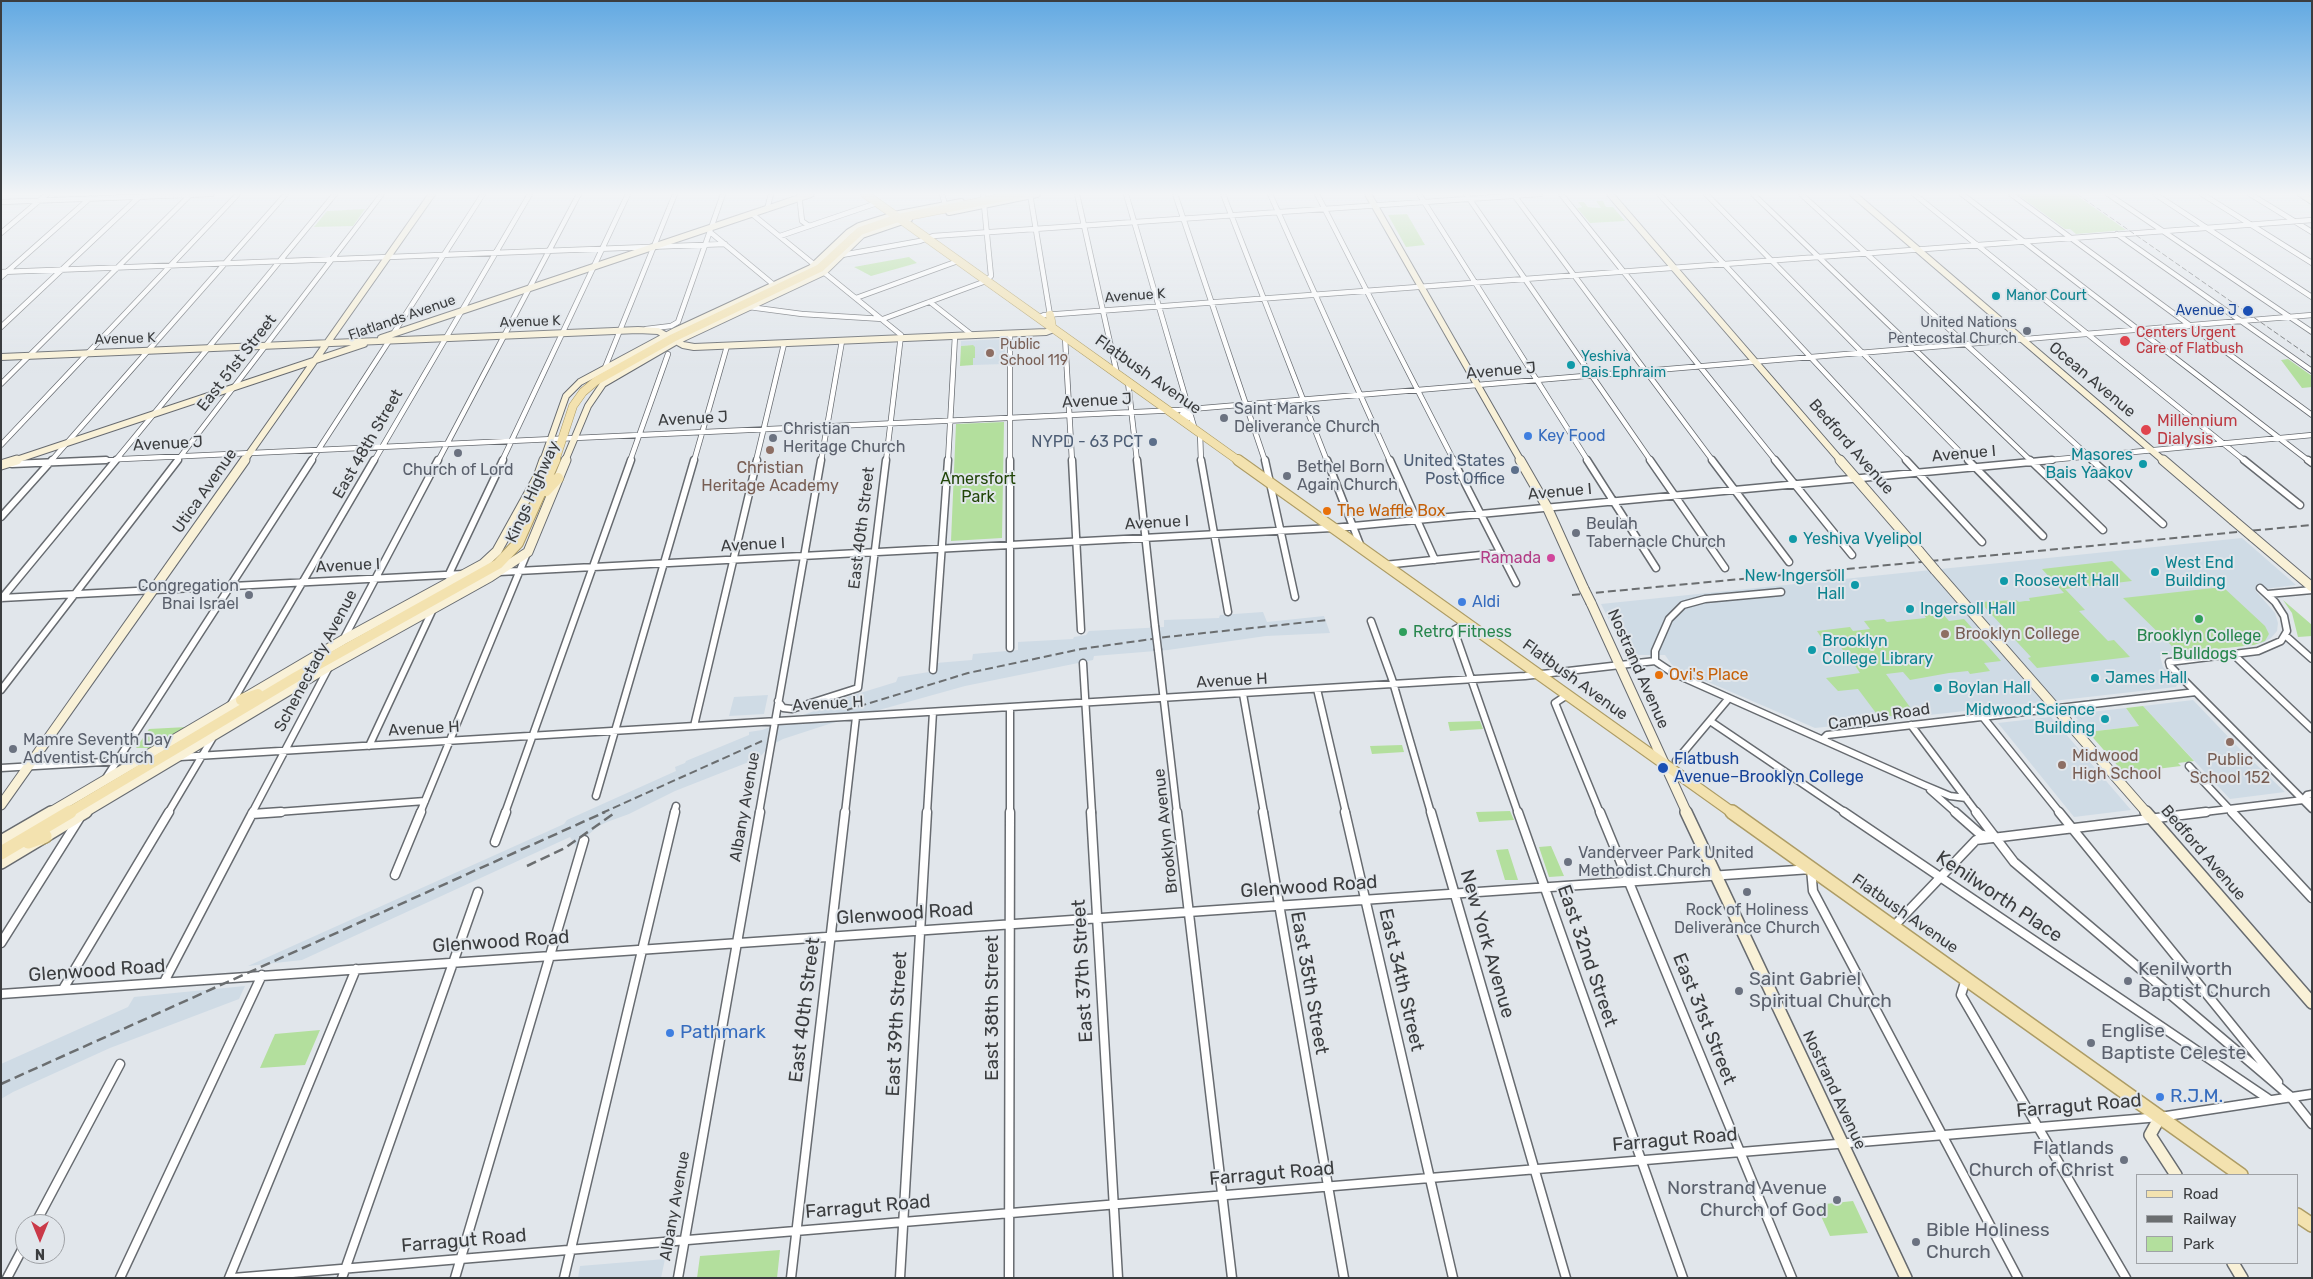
<!DOCTYPE html>
<html>
<head>
<meta charset="utf-8">
<style>
	body { margin:0 }
	#map { position:relative; width:2313px; height:1279px; overflow:hidden; background:#e1e6eb; font-family:Rubik,sans-serif }
	canvas { display:block }
	.frame { position:absolute; inset:0; border:2px solid #3b3d3f; pointer-events:none }
	.legend { position:absolute; left:2136px; top:1174px; width:162px; height:90px; box-sizing:border-box; background:#e1e6eb; border:1px solid #9fa2a6; margin:0; padding:6px 9px; list-style:none; font-size:15px; color:#3b3d3f }
	.legend li { display:flex; align-items:center; gap:10px; height:25px }
	.legend b { width:25px; border:1px solid #9fa2a6 }
	.north { position:absolute; left:15px; top:1214px; width:50px; height:50px; box-sizing:border-box; background:#e1e6eb; border:1px solid #9fa2a6; border-radius:50%; rotate:180deg; font-size:14px; font-weight:700; line-height:20px; text-align:center; color:#3b3d3f }
	.north::after { content:''; display:block; margin:auto; width:18px; height:22px; background:#ca3948; clip-path:polygon(50% 0,100% 100%,50% 72%,0 100%) }
</style>
</head>
<body>
<div id="map">
<canvas width="2313" height="1279"></canvas>
<div class="frame"></div>
<ul class="legend">
<li><b style="height:6px;background:#f3e2af"></b>Road</li>
<li><b style="height:6px;background:#6b6e70"></b>Railway</li>
<li><b style="height:14px;background:#b3df9d"></b>Park</li>
</ul>
<div class="north">N</div>
</div>
<script>
const context = document.querySelector('canvas').getContext('2d');
context.lineJoin = 'round';
function fill(path, color) { context.fillStyle = color; context.fill(path, 'evenodd'); }
const shape = rows => new Path2D(rows.map(r => 'M' + r).join(''));
function stroke(path, color, width, dash) { context.strokeStyle = color; context.lineWidth = width; context.lineCap = dash ? 'butt' : 'round'; context.setLineDash(dash || []); context.stroke(path); }
function drawText(font, color, halo, rows, align = 'center') {
  context.font = font + ' Rubik,sans-serif'; context.lineWidth = 4; context.setLineDash([]); context.textBaseline = 'middle'; context.strokeStyle = halo; context.fillStyle = color; for (const [text, x, y, turn = 0] of rows) {
    context.save(); context.translate(x, y); context.rotate((+turn || 0) * Math.PI / 180); context.textAlign = isNaN(turn) ? turn : align; if (halo) context.strokeText(text, 0, 0); context.fillText(text, 0, 0); context.restore();
  }
}
fill(shape([
	[1005,339,1005,364,973,365,973,345,961,346,961,341],
	[2242,538,2296,585,2255,590,2275,613,2278,623,2277,631,2271,638,2262,643,2160,656,2163,667,2178,683,2176,687,1815,728,1685,672,1672,665,1665,655,1635,655,1624,650,1601,604],
	[1263,612,1267,622,1324,616,1330,633,1266,636,1168,650,1094,656,1093,660,965,686,829,724,783,739,770,746,759,758,675,791,629,814,607,822,597,827,576,846,570,837,302,960,248,966,564,824,567,820,676,771,675,767,685,763,686,761,749,735,749,732,762,730,817,710,818,706,896,682,898,677,935,671,936,663,972,660,973,654,1018,650,1018,642,1073,639,1074,637,1086,635,1089,631,1164,627,1164,620,1219,618,1220,615],
	[768,695,764,714,729,716,734,697],
	[2193,700,2238,747,2285,792,2230,799,2143,706],
	[2126,708,2139,726,2088,732,2081,723,2059,726,2131,810,2074,817,1998,723,2051,717,2056,723,2078,720,2073,714],
	[245,986,239,999,110,1048,13,1092,1,1099,1,1064,128,1007,134,997],
	[665,1259,661,1278,578,1278,580,1266]
]), '#cfdbe5');
fill(shape([
	[2017,194,2075,194,2126,230,2076,234,2070,229,2065,229],
	[1596,201,1603,201,1606,207,1613,207,1625,221,1590,223,1577,208,1582,207,1578,202,1584,202,1588,207,1601,208],
	[365,209,353,226,314,227,327,211],
	[1407,214,1425,245,1406,247,1388,215],
	[909,257,917,263,871,276,854,267],
	[973,345,975,347,975,358,973,358,973,365,960,366,961,346],
	[2288,359,2312,376,2312,387,2302,388,2281,360],
	[1004,422,1002,538,951,541,956,424],
	[2112,561,2132,581,2065,589,2085,610,2079,611,2108,641,2114,640,2130,657,2037,668,2028,658,2031,657,1980,602,2016,600,2019,602,2025,601,2030,601,2029,598,2064,593,2042,569],
	[2223,587,2265,626,2269,634,2265,641,2254,645,2179,653,2123,598],
	[2283,600,2312,625,2312,636,2298,637,2292,613],
	[1942,613,1949,621,1964,619,2001,661,1984,663,1990,671,1970,674,1968,671,1949,673,1910,680,1903,672,1886,674,1915,714,1879,717,1858,689,1838,691,1826,678,1860,673,1847,653,1845,653,1834,638,1821,640,1821,637,1817,631,1850,627,1853,631,1870,629,1864,621,1884,619,1887,622,1926,618,1924,615],
	[2143,706,2194,761,2178,763,2181,766,2124,773,2088,732,2139,726,2126,708],
	[1480,721,1483,729,1450,731,1448,722],
	[187,727,152,748,136,748,149,729],
	[1402,745,1404,752,1372,754,1370,746],
	[1510,811,1514,820,1479,822,1476,812],
	[1551,846,1564,876,1549,877,1539,847],
	[1508,849,1518,880,1505,880,1496,850],
	[320,1030,305,1065,260,1068,275,1034],
	[1853,1201,1868,1233,1830,1236,1816,1205],
	[780,1250,777,1278,697,1278,700,1256]
]), '#b3df9d');
const streetFar2 = shape([
	[799,194,802,221,809,226],
	[942,194,946,208],
	[1030,194,1050,315],
	[1077,194,1117,374],
	[1126,194,1195,430],
	[1175,194,1265,461],
	[1223,194,1327,461],
	[1270,194,1390,461],
	[1317,194,1454,461],
	[1419,194,1588,461],
	[1466,194,1651,461],
	[1561,194,1776,461],
	[1659,194,1907,461],
	[1706,194,1969,461],
	[1753,194,2031,461],
	[1801,194,2094,461],
	[1914,194,2245,461],
	[1962,194,2309,461],
	[2011,194,2312,415],
	[2108,194,2312,332],
	[2155,194,2312,297],
	[2202,194,2312,263],
	[2250,194,2312,232],
	[1514,195,1713,461],
	[1,202,212,194],
	[767,209,771,194],
	[752,214,901,335,886,461],
	[710,232,774,285],
	[1,233,47,194],
	[2117,234,2312,371],
	[780,236,877,203],
	[842,255,920,241,933,236,1540,194],
	[1,272,725,244],
	[1,277,90,198],
	[856,298,958,261],
	[930,302,972,335],
	[749,307,802,314,883,319,986,281,991,276,983,194],
	[1038,318,1044,315,2312,220],
	[1,327,140,196],
	[646,329,671,326,678,322,723,194],
	[393,334,483,194],
	[1010,334,1010,461],
	[1065,337,1072,461],
	[604,370,675,194],
	[1128,382,1137,461],
	[1,384,191,194],
	[1187,412,1188,413,1189,418,1182,414,1187,412],
	[1200,433,1201,461],
	[1,445,238,194],
	[51,461,286,194],
	[79,461,1179,410,2312,315],
	[115,461,335,194],
	[177,461,382,194],
	[311,461,389,341],
	[374,461,530,194],
	[438,461,579,194],
	[502,461,628,194],
	[630,461,668,354],
	[694,461,727,346],
	[756,461,784,344],
	[821,461,842,341],
	[948,461,955,336],
	[2039,461,2312,435]
]);
const streetFar1 = shape([
	[1010,460,1010,648],
	[1072,460,1081,630],
	[1137,460,1155,626],
	[1201,460,1228,612],
	[1265,460,1295,597],
	[1327,460,1361,547],
	[1390,460,1435,560],
	[1453,460,1516,583],
	[1587,460,1656,568],
	[1650,460,1725,568],
	[1712,460,1789,562],
	[1775,460,1852,555],
	[1906,460,1982,542],
	[1968,460,2043,536],
	[2030,460,2103,530],
	[2092,460,2163,524],
	[2244,460,2300,505],
	[2308,460,2312,463],
	[12,464,106,460],
	[1,517,52,460],
	[1384,565,1500,553],
	[499,572,1332,528,2052,460],
	[448,576,503,460],
	[2260,588,2275,602,2284,616,2287,631,2281,641,2258,651,2169,662,2170,666,2312,809],
	[1781,592,1705,599,1683,605,1669,619,1655,651,1655,661,1673,673,1924,785,1950,796,1966,798],
	[2268,594,2312,590],
	[1,598,464,574],
	[2,598,116,460],
	[1371,621,1392,679,1431,813],
	[1467,623,1454,630,1518,813],
	[2286,636,2312,659],
	[343,640,438,460],
	[1158,650,1177,813],
	[2233,654,2312,729],
	[1083,663,1092,813],
	[933,670,948,460],
	[1317,689,1346,813],
	[1,690,178,460],
	[1243,694,1264,813],
	[1567,695,1555,703,1600,813],
	[778,701,783,708,792,709,858,688,886,460],
	[230,706,374,460],
	[1982,716,2060,813],
	[1710,721,1846,813],
	[1911,725,1977,813],
	[694,726,757,460],
	[1823,739,1827,735,2196,692],
	[369,746,433,609],
	[180,757,1525,676,1655,661],
	[1676,761,1729,698],
	[2189,766,2233,813],
	[1,768,138,760],
	[106,778,312,460],
	[1930,790,1956,813],
	[596,796,694,460],
	[2303,800,2307,795,2312,794],
	[168,813,212,739],
	[252,813,329,667],
	[264,813,425,801],
	[420,813,527,553],
	[505,813,631,460],
	[674,813,676,806],
	[759,813,821,460],
	[845,813,856,717],
	[927,813,933,712],
	[1010,813,1010,708],
	[2196,813,2303,800,2312,801]
]);
const street = shape([
	[1091,812,1118,1278],
	[1177,812,1232,1278],
	[1263,812,1344,1278],
	[1345,812,1453,1278],
	[1431,812,1566,1278],
	[1518,812,1683,1278],
	[1600,812,1792,1278],
	[1844,812,2270,1100],
	[1955,812,1980,834,1991,837],
	[1976,812,2014,862,2290,1096],
	[2059,812,2278,1082],
	[2232,812,2312,898],
	[252,814,281,812],
	[495,842,506,812],
	[395,875,421,812],
	[1893,927,1976,840,2206,812],
	[1,943,79,819],
	[1966,979,1961,995,2126,1278],
	[164,982,253,812],
	[63,989,169,812],
	[1,994,1811,869,1813,891,2018,1278],
	[2289,1095,2312,1124],
	[35,1224,120,1064],
	[7,1278,25,1244],
	[120,1278,262,975],
	[229,1278,356,969],
	[233,1278,2160,1117,2312,1094],
	[342,1278,478,892],
	[455,1278,584,840],
	[564,1278,675,812],
	[678,1278,760,812],
	[791,1278,845,812],
	[900,1278,927,812],
	[1009,1278,1010,812]
]);
const secondaryFar2 = shape([
	[1368,194,1521,461],
	[1610,194,1841,461],
	[1853,194,2164,461],
	[2301,194,2312,201],
	[949,212,1037,194],
	[381,338,811,194],
	[1,357,638,330,658,331,683,345,694,347,1046,332,1054,329],
	[13,461,364,344],
	[244,461,432,194],
	[543,461,566,396,580,382,675,331,811,268,849,232,859,226,894,215,961,202],
	[565,461,588,406,603,384,677,341,824,272,862,235,909,219]
]);
const secondaryFar1 = shape([
	[1520,460,1547,507,1584,589],
	[1840,460,1919,551],
	[2163,460,2233,520],
	[1,465,17,460],
	[2253,537,2312,587],
	[1935,570,2067,721],
	[1591,603,1687,813],
	[2070,725,2147,813],
	[1,805,245,460],
	[49,813,343,640,483,564,497,551,538,477,544,460],
	[84,813,330,666,490,577,528,552,566,460]
]);
const secondary = shape([
	[1686,812,1906,1278],
	[2146,812,2312,1003],
	[1,841,51,812],
	[1,863,86,812],
	[2160,1117,2150,1135,2176,1175],
	[2233,1263,2242,1278]
]);
const primaryFar2 = shape([
	[865,194,1239,461],
	[1050,315,1052,327],
	[555,461,573,406,583,392,596,381,673,338,820,268,860,231,898,218,1020,194]
]);
const primaryFar1 = shape([
	[1238,460,1733,813],
	[538,477,553,460],
	[546,491,558,478],
	[241,700,258,694],
	[68,813,296,677,498,564,518,543,555,460]
]);
const primary = shape([
	[1732,812,2241,1175],
	[28,842,45,836],
	[1,853,70,812],
	[2297,1215,2312,1225]
]);
stroke(streetFar2, '#676b70', 6);
stroke(streetFar1, '#676b70', 9);
stroke(street, '#676b70', 11);
stroke(secondaryFar2, '#676b70', 8);
stroke(secondaryFar1, '#676b70', 11);
stroke(secondary, '#676b70', 14);
stroke(primaryFar2, '#ad9c65', 9);
stroke(primaryFar1, '#ad9c65', 12);
stroke(primary, '#ad9c65', 16);
stroke(streetFar2, '#fff', 4.5);
stroke(streetFar1, '#fff', 6);
stroke(street, '#fff', 8);
stroke(secondaryFar2, '#f9f1d7', 6);
stroke(secondaryFar1, '#f9f1d7', 9);
stroke(secondary, '#f9f1d7', 11);
stroke(primaryFar2, '#f3e2af', 8);
stroke(primaryFar1, '#f3e2af', 10);
stroke(primary, '#f3e2af', 13);
stroke(shape([
	[2077,194,2312,358]
]), '#6b6e70', 1, [5.5, 2.5]);
stroke(shape([
	[1572,595,2312,525],
	[847,710,968,673,1081,649,1166,637,1328,620],
	[602,813,762,741]
]), '#6b6e70', 2, [8, 4]);
stroke(shape([
	[527,866,565,848,616,812],
	[1,1084,605,812]
]), '#6b6e70', 2.5, [10, 5]);
const streetBridge = shape([
	[1155,626,1158,650]
]);
const secondaryBridge = shape([
	[2233,520,2253,537],
	[1919,551,1935,570],
	[1584,589,1591,603]
]);
stroke(streetBridge, '#676b70', 9, []);
stroke(secondaryBridge, '#676b70', 11, []);
stroke(streetBridge, '#fff', 6);
stroke(secondaryBridge, '#f9f1d7', 9);
const sky = context.createLinearGradient(0, 0, 0, 373);
sky.addColorStop(0, '#62a9e2');
sky.addColorStop(0.52, '#f2f4f6');
sky.addColorStop(1, '#f2f4f600');
context.fillStyle = sky;
context.fillRect(0, 0, 2313, 373);
for (const [x, y, r, color] of [
	[1996,296,5,"#0f9aa8"],
	[2248,311,6,"#1a4fb4"],
	[2027,331,5,"#6b7280"],
	[2125,341,6,"#e0444e"],
	[990,353,5,"#8d6e63"],
	[1571,365,5,"#0f9aa8"],
	[1224,418,5,"#6b7280"],
	[2146,430,6,"#e0444e"],
	[1528,436,5,"#3f7fe0"],
	[773,438,5,"#6b7280"],
	[1153,442,5,"#5c6f8a"],
	[770,450,5,"#8d6e63"],
	[458,453,5,"#6b7280"],
	[2143,464,5,"#0f9aa8"],
	[1515,470,5,"#5c6f8a"],
	[1287,476,5,"#6b7280"],
	[1327,511,5,"#e8710a"],
	[1576,533,5,"#6b7280"],
	[1793,539,5,"#0f9aa8"],
	[1551,558,5,"#d1479c"],
	[2155,572,5,"#0f9aa8"],
	[2004,581,5,"#0f9aa8"],
	[1855,585,5,"#0f9aa8"],
	[249,595,5,"#6b7280"],
	[1462,602,5,"#3f7fe0"],
	[1910,609,5,"#0f9aa8"],
	[2199,619,5,"#2e9e5b"],
	[1403,632,5,"#2e9e5b"],
	[1945,634,5,"#8d6e63"],
	[1812,650,5,"#0f9aa8"],
	[1659,675,5,"#e8710a"],
	[2095,678,5,"#0f9aa8"],
	[1938,688,5,"#0f9aa8"],
	[2105,719,5,"#0f9aa8"],
	[2230,742,5,"#8d6e63"],
	[13,749,5,"#6b7280"],
	[2062,765,5,"#8d6e63"],
	[1663,768,6,"#1a4fb4"],
	[1568,862,5,"#6b7280"],
	[1747,892,5,"#6b7280"],
	[2128,981,5,"#6b7280"],
	[1739,991,5,"#6b7280"],
	[670,1033,5,"#3f7fe0"],
	[2091,1043,5,"#6b7280"],
	[2160,1097,5,"#3f7fe0"],
	[2124,1160,5,"#6b7280"],
	[1837,1200,5,"#6b7280"],
	[1916,1242,5,"#6b7280"]
]) { const dot = new Path2D(); dot.arc(x, y, r, 0, 2 * Math.PI); context.fillStyle = color; context.fill(dot); stroke(dot, '#e1e6eb', 2); }
drawText('14px', '#3b3d3f', '#e1e6eb', [
	["Avenue K",1135,296,-4],
	["Flatlands Avenue",402,318,-19],
	["Avenue K",530,322,-2],
	["Avenue K",125,339,-2]
]);
drawText('14px', '#0d838f', '#e1e6eb', [
	["Manor Court",2006,296],
	["Yeshiva",1581,357],
	["Bais Ephraim",1581,373]
], 'left');
drawText('14px', '#164399', '#e1e6eb', [
	["Avenue J",2237,311]
], 'right');
drawText('14px', '#5b616d', '#e1e6eb', [
	["United Nations",2017,323],
	["Pentecostal Church",2017,339]
], 'right');
drawText('14px', '#be3a42', '#e1e6eb', [
	["Centers Urgent",2136,333],
	["Care of Flatbush",2136,349]
], 'left');
drawText('14px', '#785e54', '#e1e6eb', [
	["Public",1000,345],
	["School 119",1000,361]
], 'left');
drawText('16px', '#3b3d3f', '#e1e6eb', [
	["East 51st Street",237,363,-52],
	["Avenue J",1501,371,-5],
	["Flatbush Avenue",1148,375,35],
	["Ocean Avenue",2092,380,40],
	["Avenue J",1097,401,-3],
	["Avenue J",693,419,-3],
	["Avenue J",168,444,-3],
	["East 48th Street",368,444,-60],
	["Bedford Avenue",1851,447,49],
	["Avenue I",1964,454,-5],
	["Utica Avenue",205,491,-55],
	["Kings Highway",533,492,-66],
	["Avenue I",1560,492,-5],
	["Avenue I",1157,523,-3],
	["East 40th Street",862,528,-83],
	["Avenue I",753,545,-3],
	["Avenue I",348,566,-3],
	["Schenectady Avenue",316,661,-62],
	["Nostrand Avenue",1638,669,66],
	["Flatbush Avenue",1575,680,36],
	["Avenue H",1232,681,-3],
	["Avenue H",828,704,-3],
	["Campus Road",1879,717,-9],
	["Avenue H",424,729,-3],
	["Albany Avenue",745,807,-80],
	["Brooklyn Avenue",1166,831,-96],
	["Bedford Avenue",2203,853,49],
	["Flatbush Avenue",1905,914,35],
	["Nostrand Avenue",1834,1090,65],
	["Albany Avenue",675,1206,-80]
]);
drawText('16px', '#5b616d', '#e1e6eb', [
	["Saint Marks",1234,409],
	["Deliverance Church",1234,427],
	["Christian",783,429],
	["Heritage Church",783,447],
	["Bethel Born",1297,467],
	["Again Church",1297,485],
	["Church of Lord",458,470,"center"],
	["Beulah",1586,524],
	["Tabernacle Church",1586,542],
	["Congregation",239,586,"right"],
	["Bnai Israel",239,604,"right"],
	["Mamre Seventh Day",23,740],
	["Adventist Church",23,758],
	["Vanderveer Park United",1578,853],
	["Methodist Church",1578,871],
	["Rock of Holiness",1747,910,"center"],
	["Deliverance Church",1747,928,"center"]
], 'left');
drawText('16px', '#be3a42', '#e1e6eb', [
	["Millennium",2157,421],
	["Dialysis",2157,439]
], 'left');
drawText('16px', '#366cbe', '#e1e6eb', [
	["Key Food",1538,436],
	["Aldi",1472,602]
], 'left');
drawText('16px', '#4e5e75', '#e1e6eb', [
	["NYPD - 63 PCT",1143,442],
	["United States",1505,461],
	["Post Office",1505,479]
], 'right');
drawText('16px', '#0d838f', '#e1e6eb', [
	["Masores",2133,455,"right"],
	["Bais Yaakov",2133,473,"right"],
	["Yeshiva Vyelipol",1803,539],
	["West End",2165,563],
	["Building",2165,581],
	["New Ingersoll",1845,576,"right"],
	["Hall",1845,594,"right"],
	["Roosevelt Hall",2014,581],
	["Ingersoll Hall",1920,609],
	["Brooklyn",1822,641],
	["College Library",1822,659],
	["James Hall",2105,678],
	["Boylan Hall",1948,688],
	["Midwood Science",2095,710,"right"],
	["Building",2095,728,"right"]
], 'left');
drawText('16px', '#785e54', '#e1e6eb', [
	["Christian",770,468],
	["Heritage Academy",770,486],
	["Brooklyn College",1955,634,"left"],
	["Midwood",2072,756,"left"],
	["High School",2072,774,"left"],
	["Public",2230,760],
	["School 152",2230,778]
]);
drawText('16px', '#214508', '#e1e6eb', [
	["Amersfort",978,479],
	["Park",978,497]
]);
drawText('16px', '#c56008', '#e1e6eb', [
	["The Waffle Box",1337,511],
	["Ovi's Place",1669,675]
], 'left');
drawText('16px', '#b23c85', '#e1e6eb', [
	["Ramada",1541,558]
], 'right');
drawText('16px', '#27864d', '#e1e6eb', [
	["Retro Fitness",1413,632],
	["Brooklyn College",2199,636,"center"],
	["- Bulldogs",2199,654,"center"]
], 'left');
drawText('16px', '#164399', '#e1e6eb', [
	["Flatbush",1674,759],
	["Avenue–Brooklyn College",1674,777]
], 'left');
drawText('19px', '#3b3d3f', '#e1e6eb', [
	["Glenwood Road",1309,887,-4],
	["Kenilworth Place",1999,897,34],
	["Glenwood Road",905,914,-4],
	["Glenwood Road",501,942,-4],
	["New York Avenue",1487,944,74],
	["East 32nd Street",1587,956,71],
	["Glenwood Road",97,971,-4],
	["East 37th Street",1083,971,-93],
	["East 34th Street",1401,980,77],
	["East 35th Street",1309,983,80],
	["East 38th Street",993,1008,-90],
	["East 40th Street",805,1010,-83],
	["East 31st Street",1704,1019,68],
	["East 39th Street",897,1024,-87],
	["Farragut Road",2079,1106,-5],
	["Farragut Road",1675,1140,-5],
	["Farragut Road",1272,1174,-5],
	["Farragut Road",868,1207,-5],
	["Farragut Road",464,1241,-5]
]);
drawText('19px', '#5b616d', '#e1e6eb', [
	["Kenilworth",2138,970],
	["Baptist Church",2138,992],
	["Saint Gabriel",1749,980],
	["Spiritual Church",1749,1002],
	["Englise",2101,1032],
	["Baptiste Celeste",2101,1054],
	["Flatlands",2114,1149,"right"],
	["Church of Christ",2114,1171,"right"],
	["Norstrand Avenue",1827,1189,"right"],
	["Church of God",1827,1211,"right"],
	["Bible Holiness",1926,1231],
	["Church",1926,1253]
], 'left');
drawText('19px', '#366cbe', '#e1e6eb', [
	["Pathmark",680,1033],
	["R.J.M.",2170,1097]
], 'left');
</script>
</body>
</html>
